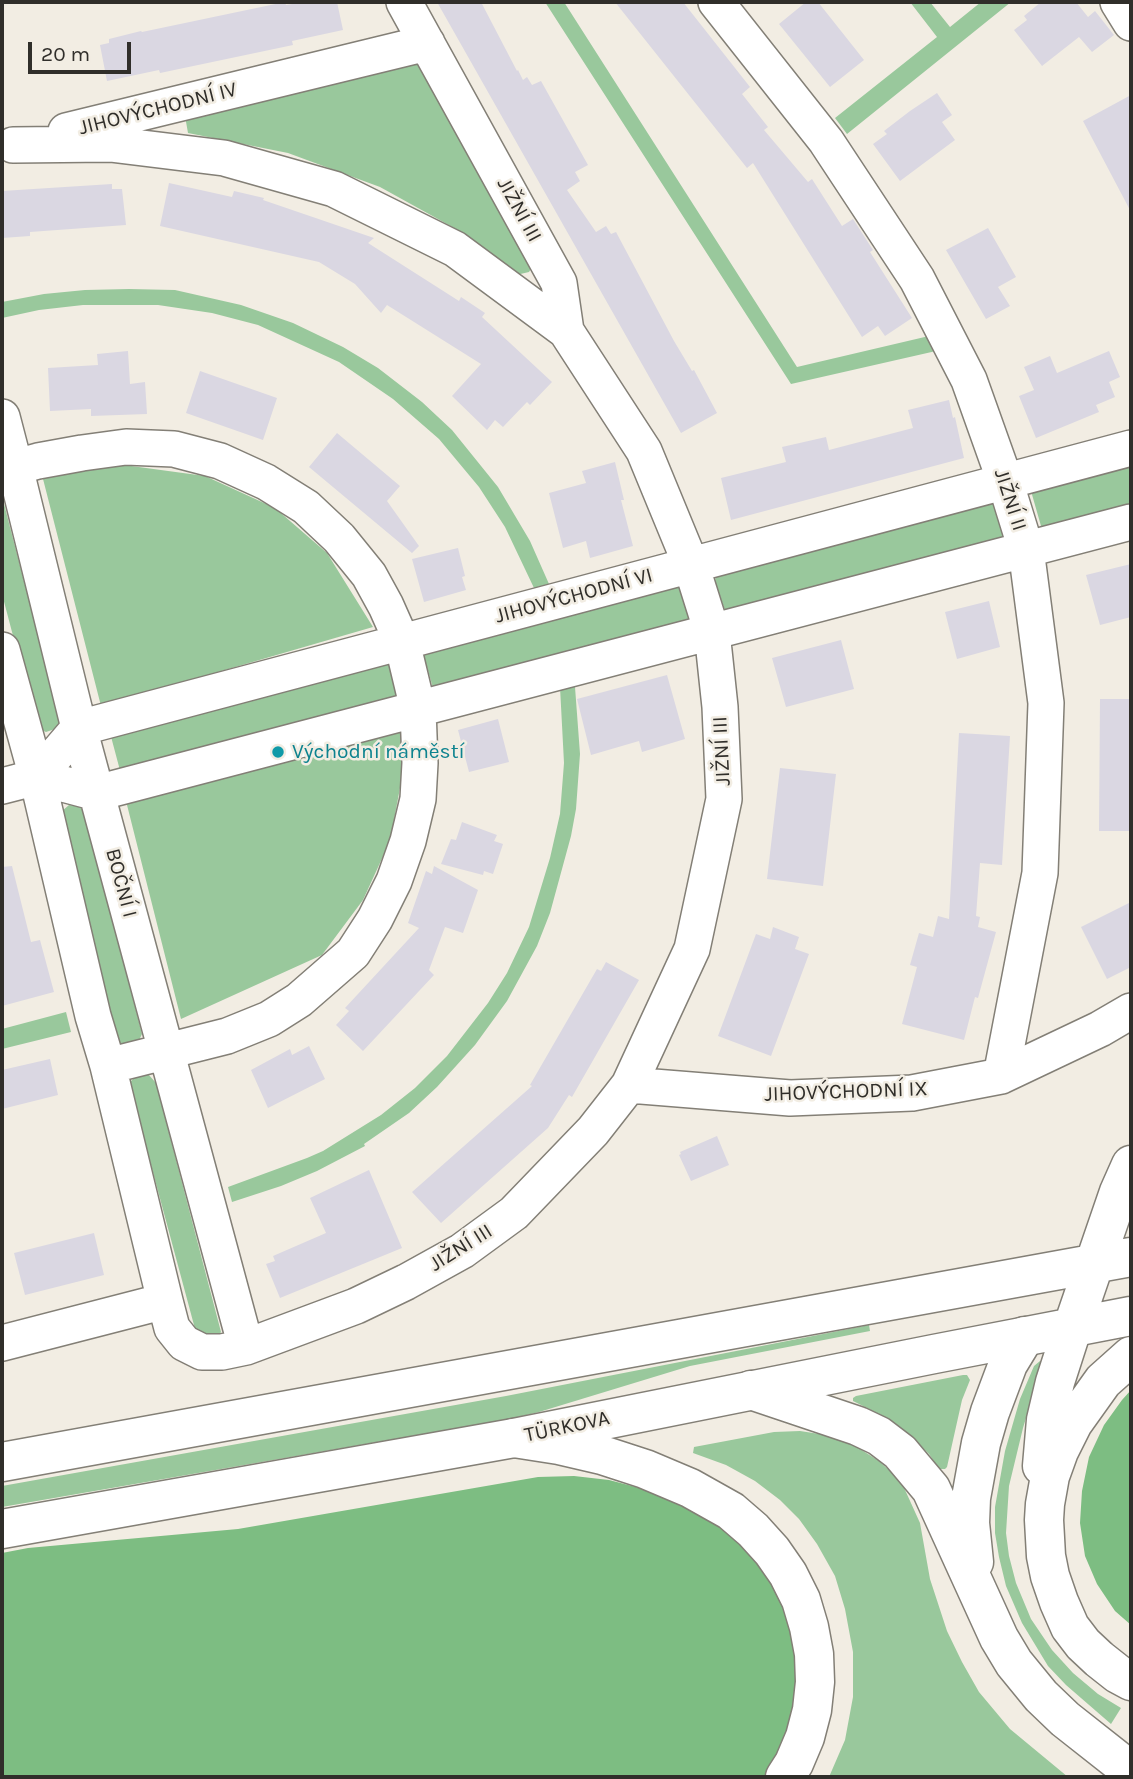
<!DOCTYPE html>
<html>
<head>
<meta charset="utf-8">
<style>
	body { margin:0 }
	#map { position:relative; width:1133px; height:1779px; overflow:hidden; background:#f2ede3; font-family:Karla,sans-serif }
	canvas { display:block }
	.frame { position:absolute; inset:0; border:4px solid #302e2a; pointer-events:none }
	.scale { position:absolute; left:28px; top:42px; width:103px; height:32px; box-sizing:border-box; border:4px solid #302e2a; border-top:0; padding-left:9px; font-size:21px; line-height:24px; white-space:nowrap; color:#302e2a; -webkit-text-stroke:5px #f2ede3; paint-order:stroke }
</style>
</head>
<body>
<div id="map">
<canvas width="1133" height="1779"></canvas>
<div class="frame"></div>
<div class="scale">20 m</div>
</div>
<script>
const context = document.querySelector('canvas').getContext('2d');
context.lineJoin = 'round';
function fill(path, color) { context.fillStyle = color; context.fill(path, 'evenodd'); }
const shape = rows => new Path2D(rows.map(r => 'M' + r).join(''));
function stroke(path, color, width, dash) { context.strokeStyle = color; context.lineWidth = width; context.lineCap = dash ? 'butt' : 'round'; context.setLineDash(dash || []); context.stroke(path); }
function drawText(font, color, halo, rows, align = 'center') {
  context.font = font + ' Karla,sans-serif'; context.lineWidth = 5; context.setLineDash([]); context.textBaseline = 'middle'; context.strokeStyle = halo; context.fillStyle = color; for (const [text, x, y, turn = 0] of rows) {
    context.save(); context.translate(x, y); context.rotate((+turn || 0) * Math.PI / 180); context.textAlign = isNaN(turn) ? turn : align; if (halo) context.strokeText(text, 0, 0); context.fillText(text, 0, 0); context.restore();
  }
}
fill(shape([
	[545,2,564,2,797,367,929,336,936,351,791,384],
	[910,2,930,2,950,27,981,2,1011,2,847,134,835,118,937,37],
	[423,56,534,264,529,272,516,275,456,229,380,187,288,153,188,133,185,116],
	[129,289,175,290,241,305,293,323,343,347,378,368,422,402,452,430,498,487,530,541,549,584,534,588,505,527,479,487,439,439,393,399,339,362,258,325,212,313,158,305,83,305,39,310,2,318,2,302,44,294,85,290],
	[1131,458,1131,510,1043,533,1029,484],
	[124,465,205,476,275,508,327,553,373,627,101,706,42,475],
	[1001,493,1017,540,727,616,715,582,717,566],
	[2,496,60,721,55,729,46,732,39,729,36,723,2,594],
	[675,577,697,618,435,695,421,646],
	[391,662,400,699,122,778,109,729],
	[560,687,575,687,580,754,576,809,571,836,550,913,537,946,507,1001,475,1045,437,1087,409,1113,364,1144,365,1146,317,1171,281,1186,232,1202,228,1187,307,1158,323,1151,381,1115,415,1088,447,1056,488,1003,507,973,529,927,550,858,560,814,564,763],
	[402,732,403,772,390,841,363,900,322,955,181,1019,126,801],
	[69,805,77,806,84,810,142,1034,136,1047,119,1044,59,818,62,811],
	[66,1012,71,1032,2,1049,2,1029],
	[144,1073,148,1074,156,1083,221,1332,216,1340,198,1340,129,1083,136,1076],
	[869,1325,870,1331,690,1366,539,1412,510,1419,2,1507,2,1486,506,1396],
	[1040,1361,1043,1362,1023,1428,1009,1486,1006,1533,1009,1556,1016,1583,1031,1619,1052,1650,1073,1673,1098,1694,1121,1708,1111,1724,1066,1685,1048,1666,1022,1623,1006,1586,999,1557,995,1533,995,1507,1005,1451,1020,1399,1034,1366],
	[963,1375,967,1375,970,1380,962,1400,947,1467,945,1469,939,1469,929,1454,910,1436,885,1417,853,1401,853,1398,856,1396],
	[800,1431,826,1435,852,1444,879,1461,901,1481,920,1523,930,1579,947,1631,962,1662,979,1692,1010,1729,1068,1777,829,1777,845,1740,853,1697,853,1652,845,1609,835,1576,817,1544,799,1519,780,1500,755,1481,726,1465,693,1453,694,1447,774,1432]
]), '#99c89c');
fill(shape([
	[1131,1390,1131,1625,1115,1611,1097,1584,1085,1556,1080,1523,1082,1491,1089,1457,1104,1425,1122,1400],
	[574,1476,609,1480,651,1491,710,1518,739,1539,760,1562,791,1618,798,1686,793,1716,770,1772,765,1777,2,1777,2,1553,28,1548,238,1529,538,1477]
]), '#7dbd82');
fill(shape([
	[285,2,286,5,304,2,337,2,343,30,292,41,293,45,160,73,159,70,107,81,100,45,109,43,109,39,141,31,142,32],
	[437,2,481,2,517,71,518,70,523,80,527,77,532,85,541,81,588,165,575,172,580,181,567,190,596,232,606,226,611,234,616,232,674,341,692,371,694,370,717,413,681,433],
	[615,2,683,2,750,87,742,94,768,127,764,130,808,182,812,179,842,226,853,219,873,250,870,252,912,318,885,336,878,326,862,337,753,163,747,168],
	[806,2,818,2,864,60,830,87,779,24],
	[1041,2,1076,2,1088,17,1095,11,1114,35,1092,52,1079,37,1042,66,1014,30,1027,20,1024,16],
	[937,93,952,115,942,122,955,140,900,181,873,144,887,134,884,131,910,111],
	[1131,95,1131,212,1083,121],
	[169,183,232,197,234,191,264,198,263,200,374,238,368,243,459,301,461,297,485,313,482,317,552,382,530,405,527,402,503,427,495,420,487,430,452,396,481,364,387,305,381,313,355,284,319,262,160,226],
	[112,184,112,189,122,189,126,225,30,232,30,236,2,238,2,191],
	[988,228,1016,277,998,287,1010,306,986,319,946,250],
	[128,351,130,384,145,382,147,414,91,416,91,409,50,411,48,368,98,365,97,354],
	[1109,351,1120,377,1109,382,1115,397,1096,405,1099,412,1036,438,1019,396,1034,390,1024,367,1050,356,1057,373],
	[200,371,277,398,263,440,186,413],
	[949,400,953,418,955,417,964,458,731,520,721,478,786,462,782,447,826,437,829,450,913,428,908,410],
	[337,433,400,486,387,501,419,546,412,553,309,467],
	[615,462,624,500,621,500,633,546,590,558,586,541,563,548,549,493,586,483,582,471],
	[458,548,465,576,462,577,466,590,424,602,412,559],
	[1131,564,1131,617,1100,625,1086,575],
	[989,601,1000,647,957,659,945,612],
	[841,640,854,689,786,707,772,658],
	[667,675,685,739,642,752,639,741,591,755,577,699],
	[1100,699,1131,699,1131,831,1099,831],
	[498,719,509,762,469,772,458,730],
	[959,733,1010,736,1002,865,980,863,976,916,980,917,978,927,996,932,978,998,975,997,964,1040,902,1024,917,967,910,965,919,933,933,937,938,916,949,919],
	[780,768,836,774,823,886,767,879],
	[462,822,497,835,494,841,503,844,493,874,484,871,483,875,441,864,451,839,456,840],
	[12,866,31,942,40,940,54,992,2,1006,2,867],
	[434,866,478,890,463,933,445,927,429,970,434,975,363,1051,336,1025,349,1011,345,1008,419,928,408,923,426,871,432,874],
	[1131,902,1131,967,1107,979,1081,927],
	[773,927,799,937,795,949,809,954,771,1056,718,1036,756,934,770,939],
	[606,962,639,980,572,1097,569,1095,548,1128,441,1223,412,1192,532,1086,530,1085,597,969,601,971],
	[309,1046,325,1079,268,1108,251,1070,290,1049,292,1055],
	[50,1059,58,1095,2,1109,2,1070],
	[717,1136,729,1165,691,1181,679,1155,681,1154,680,1152],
	[369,1170,402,1248,280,1298,266,1264,275,1261,273,1256,326,1233,310,1198],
	[94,1233,104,1275,25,1295,14,1253]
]), '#dad7e2');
const street = shape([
	[716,2,826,141,917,279,969,380,1005,481,1026,549,1046,703,1040,873,1001,1076],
	[1118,2,1131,23],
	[66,131,427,43],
	[13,145,110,144,224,158,334,189,455,249,566,331],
	[2,417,15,467,79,728,246,1347],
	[2,471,38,461,82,453,126,447,174,449,220,461,266,482,306,507,339,538,369,575,386,606,402,642,418,709,420,763,418,799,408,841,394,881,375,919,353,953,299,1000,269,1019,227,1036,108,1066],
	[2,650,37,777,93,1016,108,1066,165,1301,172,1328,184,1343,202,1352,222,1352,246,1347,356,1306,406,1282,462,1251,514,1213,593,1131,629,1085,692,949,724,799,720,707,712,632,691,565,644,451,566,331,559,283,404,2],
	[37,777,79,728,1131,448],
	[2,786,37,777,97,793,1131,522],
	[629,1085,790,1098,912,1093,1001,1076,1100,1029,1131,1011],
	[2,1343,165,1301]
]);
const secondary = shape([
	[1073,1326,1119,1192,1131,1165],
	[2,1462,1131,1257],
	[2,1529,514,1438,934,1354,1131,1316]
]);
const highway = shape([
	[1131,1356,1103,1381,1073,1423,1059,1451,1050,1476,1045,1504,1044,1520,1046,1556,1050,1576,1059,1602,1070,1627,1083,1644,1099,1659,1118,1674,1131,1681],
	[751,1390,858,1426,879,1436,900,1452,931,1489,999,1638,1014,1663,1041,1696,1065,1719,1131,1771],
	[514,1438,559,1445,602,1455,645,1469,690,1488,731,1511,753,1530,772,1551,788,1574,801,1600,809,1627,814,1654,815,1682,812,1710,805,1737,794,1763,785,1777],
	[1042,1466,1046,1420,1055,1382,1073,1326],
	[974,1562,970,1523,971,1498,981,1443,990,1412,1008,1364,1025,1336]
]);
stroke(street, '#837f76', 38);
stroke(secondary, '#837f76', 41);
stroke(highway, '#837f76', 41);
stroke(street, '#fff', 35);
stroke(secondary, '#fff', 38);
stroke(highway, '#fff', 38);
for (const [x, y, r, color] of [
	[278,752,7,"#0f9aa8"]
]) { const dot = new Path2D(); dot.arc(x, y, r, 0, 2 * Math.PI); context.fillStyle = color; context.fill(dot); stroke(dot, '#f2ede3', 2.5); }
drawText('21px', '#302e2a', '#f2ede3', [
	["JIHOVÝCHODNÍ IV",158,109,-14],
	["JIŽNÍ III",519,210,61],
	["JIŽNÍ II",1010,500,72],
	["JIHOVÝCHODNÍ VI",574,596,-15],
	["JIŽNÍ III",722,751,-93],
	["BOČNÍ I",121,883,75],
	["JIHOVÝCHODNÍ IX",846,1092,-2],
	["JIŽNÍ III",461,1248,-32],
	["TÜRKOVA",567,1427,-12]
]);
drawText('21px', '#0d838f', '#f2ede3', [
	["Východní náměstí",292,752]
], 'left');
</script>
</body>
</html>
